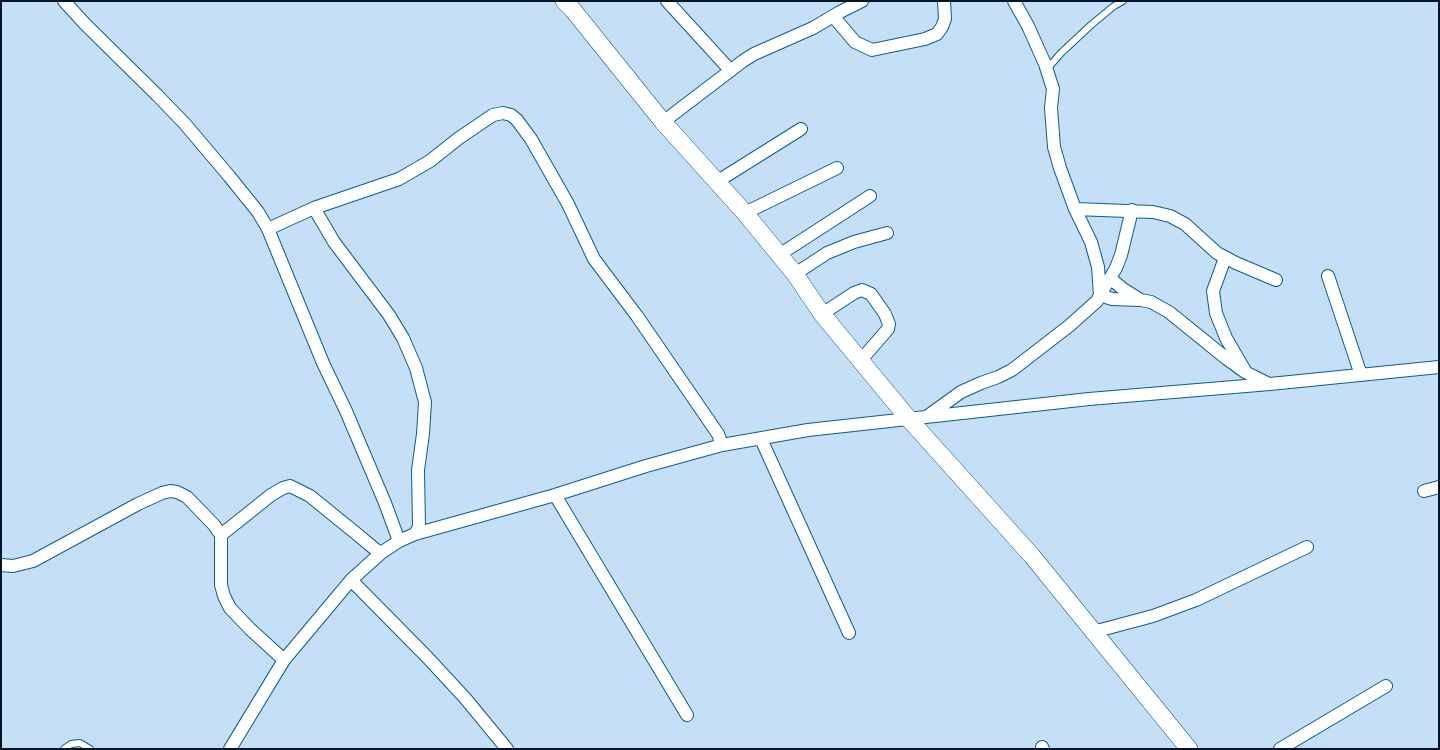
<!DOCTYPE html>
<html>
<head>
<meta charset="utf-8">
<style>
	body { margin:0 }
	#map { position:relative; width:1440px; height:750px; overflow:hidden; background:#c4dff6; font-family:Barlow,sans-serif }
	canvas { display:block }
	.frame { position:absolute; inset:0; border:2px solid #001429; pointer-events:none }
</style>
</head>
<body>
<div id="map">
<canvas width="1440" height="750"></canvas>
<div class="frame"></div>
</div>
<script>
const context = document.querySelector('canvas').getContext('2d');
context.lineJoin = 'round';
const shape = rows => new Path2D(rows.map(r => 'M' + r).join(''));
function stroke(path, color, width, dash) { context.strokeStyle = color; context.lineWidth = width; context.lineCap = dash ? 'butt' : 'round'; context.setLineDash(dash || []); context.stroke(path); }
const lane = shape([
	[1047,69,1061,53,1091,25,1114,6,1123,1],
	[64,749,71,744,80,743,90,749]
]);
const street = shape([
	[64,1,85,24,158,96,185,124,229,176,258,212,268,229,323,363,346,411,385,503,399,541],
	[667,1,730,70],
	[833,16,855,42,872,50,925,39,937,34,942,27,945,19,944,1],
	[663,122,743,61,754,54,813,28,840,12,862,1],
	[718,181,801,129],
	[314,208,334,242,389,315,403,338,416,368,425,402,423,434,418,470,419,527,415,534],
	[1075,209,1153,212,1170,216,1185,224,1217,253,1236,263,1276,280],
	[1132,210,1121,255,1116,268,1100,295,1112,299,1141,300,1151,302,1169,312,1227,359,1245,372,1269,384],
	[745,213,837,168],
	[268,229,314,208,399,179,430,161,459,138,493,115,503,113,511,115,517,120,531,139,568,204,594,259,637,316,718,434,722,445],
	[779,255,870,196],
	[1225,258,1213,291,1216,313,1226,338,1244,369],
	[795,274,827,253,854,242,887,233],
	[1328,276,1361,375],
	[1111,279,1123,289,1139,299],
	[822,314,854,293,862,290,871,294,885,314,889,324,888,329,861,360],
	[929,415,961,392,981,383,998,377,1012,370,1069,326,1097,301,1100,295,1098,267,1091,242,1075,209,1060,168,1054,147,1051,108,1053,89,1045,64,1028,26,1014,1],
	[761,439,849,633],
	[1424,491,1439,487],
	[555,495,687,715],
	[221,535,271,495,283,488,290,486,310,496,358,535,376,550,381,553],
	[1,565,13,566,33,561,138,504,162,493,170,491,177,492,187,497,214,525,221,535,221,585,224,596,230,608,250,629,284,660],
	[351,580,427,657,465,698,507,749],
	[1093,632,1153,616,1196,600,1307,547],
	[1042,747,1043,749],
	[230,749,284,660,351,580,381,553,399,541,415,534,555,495,646,466,722,445,808,430,1089,399,1270,384,1439,367],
	[1280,749,1386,686]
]);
const secondary = shape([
	[564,1,573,10,663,122,745,213,795,274,822,314,908,418,1032,556,1189,749]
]);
stroke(lane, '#0d5c8f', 8);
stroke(street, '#0d5c8f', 14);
stroke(secondary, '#0d5c8f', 18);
stroke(lane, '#fff', 6);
stroke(street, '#fff', 12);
stroke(secondary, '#fff', 17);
</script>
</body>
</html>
